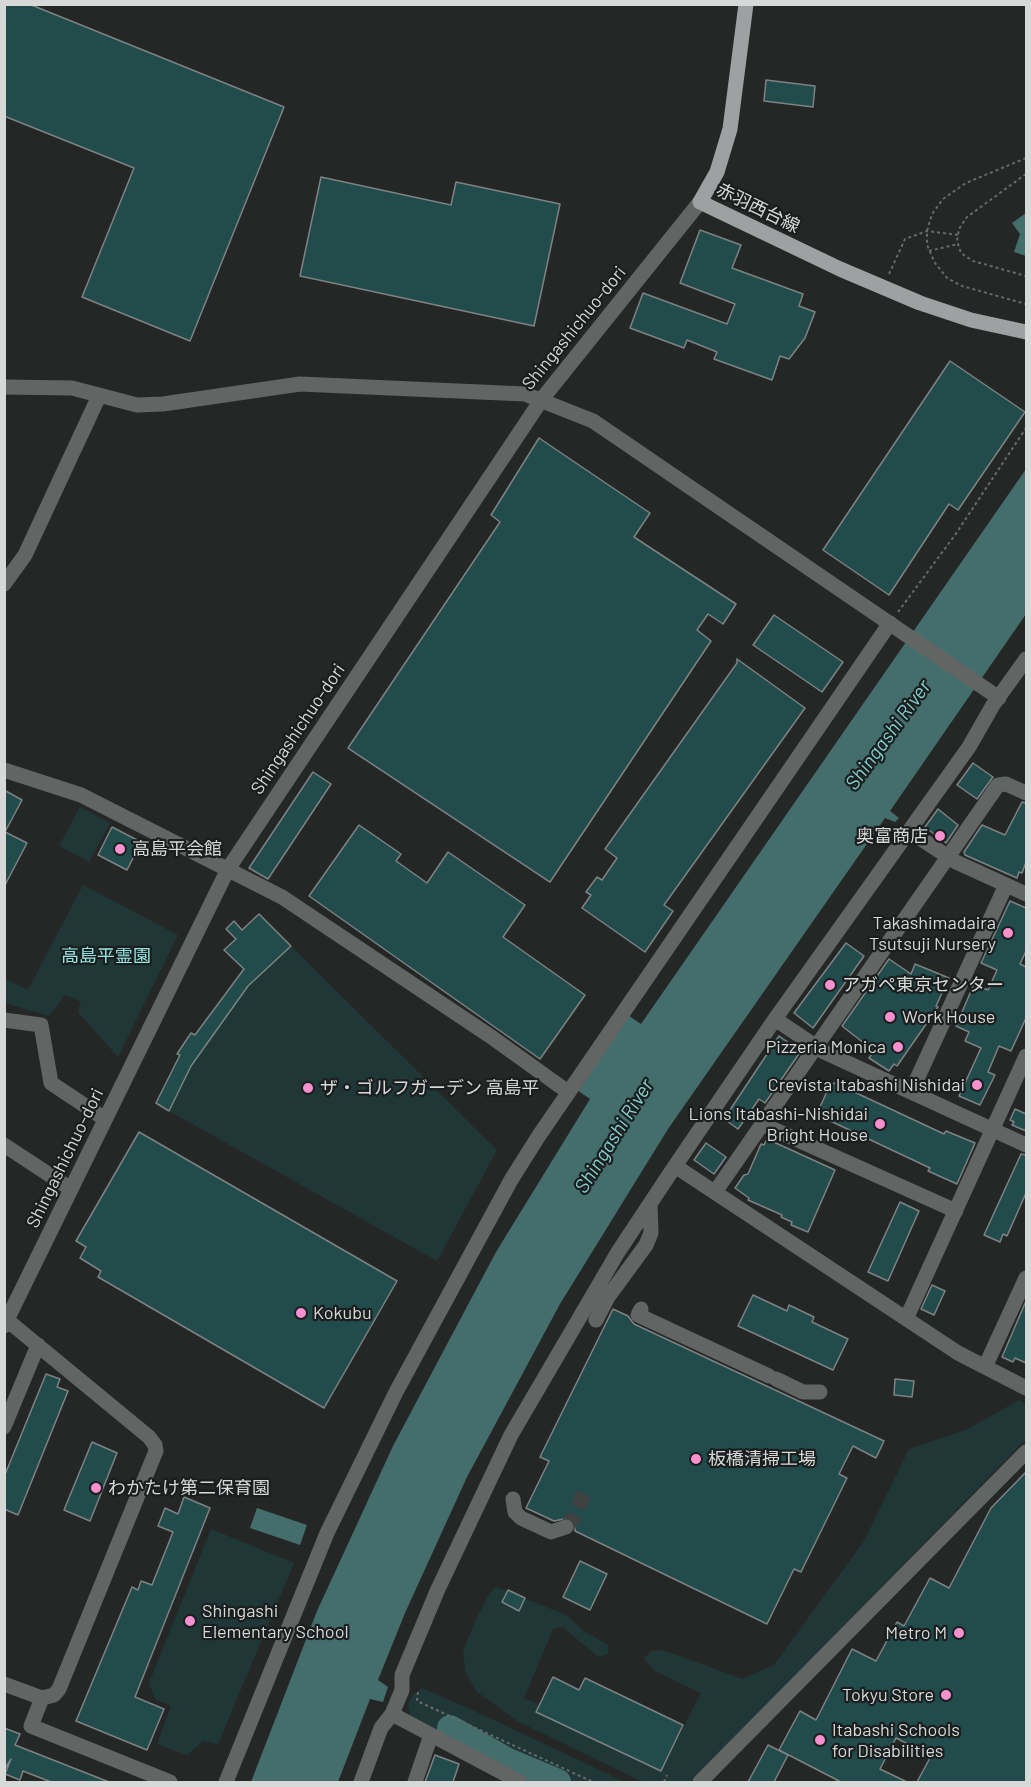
<!DOCTYPE html>
<html>
<head>
<meta charset="utf-8">
<style>
	body { margin:0 }
	#map { position:relative; width:1031px; height:1787px; overflow:hidden; background:#252727; font-family:Barlow,sans-serif }
	canvas { display:block }
	.frame { position:absolute; inset:0; border:6px solid #d7d9d9; pointer-events:none }
</style>
</head>
<body>
<div id="map">
<canvas width="1031" height="1787"></canvas>
<div class="frame"></div>
</div>
<script>
const context = document.querySelector('canvas').getContext('2d');
context.lineJoin = 'round';
function fill(path, color) { context.fillStyle = color; context.fill(path, 'evenodd'); }
const shape = rows => new Path2D(rows.map(r => 'M' + r).join(''));
function stroke(path, color, width, dash) { context.strokeStyle = color; context.lineWidth = width; context.lineCap = dash ? 'butt' : 'round'; context.setLineDash(dash || []); context.stroke(path); }
function drawText(font, color, halo, rows, align = 'center') {
  context.font = font + ' Barlow,"Noto Sans JP",sans-serif'; context.lineWidth = 4.5; context.setLineDash([]); context.textBaseline = 'middle'; context.strokeStyle = halo; context.fillStyle = color; for (const [text, x, y, turn = 0] of rows) {
    context.save(); context.translate(x, y); context.rotate((+turn || 0) * Math.PI / 180); context.textAlign = isNaN(turn) ? turn : align; if (halo) context.strokeText(text, 0, 0); context.fillText(text, 0, 0); context.restore();
  }
}
fill(shape([
	[80,807,110,823,89,862,59,846],
	[83,885,178,935,118,1057,78,1012,81,1002,65,995,49,1016,5,1003,5,979,28,990],
	[291,946,497,1150,437,1261,169,1111,191,1066,248,986],
	[1019,1400,1026,1404,1026,1439,691,1782,643,1782,519,1722,477,1692,466,1673,463,1652,475,1621,488,1596,496,1587,566,1615,584,1631,608,1645,608,1654,598,1657,563,1627,553,1629,524,1698,539,1705,537,1712,661,1771,701,1693,653,1670,644,1658,651,1651,663,1650,742,1679,774,1665,864,1541,909,1449,968,1429],
	[211,1529,294,1563,218,1744,203,1741,187,1755,157,1744,171,1706,155,1699,149,1683],
	[422,1688,468,1708,625,1782,532,1782,410,1715,408,1704,413,1695]
]), '#203737');
fill(shape([
	[1026,213,1026,256,1014,252,1020,234,1012,223],
	[1026,469,1026,614,890,811,899,818,895,822,885,818,668,1129,560,1304,467,1477,405,1613,378,1680,388,1687,383,1702,370,1699,338,1782,251,1782,317,1611,393,1446,496,1252,590,1099,577,1090,628,1015,641,1024],
	[257,1508,307,1525,300,1545,250,1528]
]), '#436e6c');
stroke(shape([
	[450,1728,508,1761,558,1782]
]), '#436e6c', 26);
const building = shape([
	[4,4,29,4,284,107,190,341,82,297,134,168,4,116,4,4],
	[766,80,815,86,813,107,764,101,766,80],
	[321,177,451,205,456,182,560,204,534,326,300,276,321,177],
	[700,230,741,245,732,268,803,294,799,306,815,312,805,338,789,359,780,356,772,380,714,359,717,352,687,340,684,348,630,328,643,293,727,324,735,304,680,283,700,230],
	[950,361,1025,412,958,510,949,504,889,595,823,550,950,361],
	[539,438,650,513,634,537,736,604,723,624,708,614,697,630,711,641,550,882,348,748,500,522,491,515,539,438],
	[774,615,843,662,822,692,753,645,774,615],
	[737,659,805,708,664,905,673,911,645,952,582,908,591,895,586,892,597,877,602,880,617,858,605,849,737,663,737,659],
	[973,763,993,777,977,799,957,785,973,763],
	[313,772,331,784,268,879,249,868,313,772],
	[4,790,22,800,5,832,27,843,4,887,4,790],
	[1022,802,1026,803,1026,862,1022,873,1019,872,1017,878,965,855,964,852,982,825,1005,835,1022,802],
	[938,809,958,825,946,843,925,827,938,809],
	[359,825,401,854,396,861,427,883,448,852,525,905,503,937,585,995,540,1059,309,896,359,825],
	[112,827,141,842,127,870,98,855,112,827],
	[1010,901,1026,908,1026,951,1020,964,1026,967,1026,1018,1011,1051,999,1046,988,1072,995,1075,980,1105,959,1096,981,1048,965,1041,969,1032,956,1026,974,984,988,990,997,970,981,963,1010,901],
	[259,914,291,946,248,986,191,1066,169,1111,156,1103,180,1055,177,1054,191,1033,195,1035,244,969,224,950,236,939,226,929,234,921,242,930,259,914],
	[846,943,864,956,813,1028,794,1013,846,943],
	[889,959,911,974,915,964,949,978,936,1006,938,1007,897,1066,894,1064,889,1071,869,1058,874,1051,842,1026,889,959],
	[779,1036,801,1051,765,1103,759,1099,738,1129,724,1119,779,1036],
	[835,1083,944,1134,946,1131,975,1143,957,1184,928,1171,930,1168,824,1118,819,1109,830,1085,835,1083],
	[1015,1109,1026,1114,1026,1131,1012,1125,1014,1122,1010,1120,1015,1109],
	[139,1132,397,1281,324,1408,98,1277,101,1271,80,1258,86,1247,76,1241,139,1132],
	[767,1139,835,1170,808,1232,791,1225,792,1222,781,1217,782,1215,748,1200,749,1198,735,1188,744,1175,748,1174,761,1144,764,1145,767,1139],
	[706,1143,726,1157,714,1174,694,1160,706,1143],
	[1021,1154,1026,1155,1026,1193,1007,1236,1003,1234,1000,1242,984,1235,1021,1154],
	[900,1202,919,1211,888,1281,868,1272,900,1202],
	[932,1285,945,1291,934,1315,921,1309,932,1285],
	[753,1295,787,1311,789,1305,814,1317,812,1322,848,1339,833,1370,738,1326,753,1295],
	[1026,1301,1026,1363,1015,1358,1013,1362,1002,1357,1026,1301],
	[613,1309,628,1316,634,1324,884,1441,876,1458,853,1446,839,1474,847,1478,801,1572,794,1569,767,1624,575,1531,575,1523,569,1518,554,1521,526,1508,549,1461,540,1457,613,1309],
	[46,1374,60,1379,57,1387,68,1391,18,1515,4,1509,4,1477,46,1374],
	[895,1379,914,1381,912,1397,894,1395,895,1379],
	[92,1442,117,1453,90,1521,64,1510,92,1442],
	[1026,1472,1026,1782,917,1782,931,1756,896,1738,880,1769,907,1782,841,1782,779,1750,800,1711,816,1720,852,1649,876,1661,897,1622,904,1626,930,1578,949,1588,991,1508,1026,1472],
	[184,1497,210,1508,135,1697,164,1709,147,1750,76,1721,132,1587,138,1590,141,1581,152,1585,173,1532,158,1526,165,1508,178,1514,184,1497],
	[580,1561,607,1574,590,1610,563,1597,580,1561],
	[508,1590,525,1598,519,1611,502,1602,508,1590],
	[553,1677,579,1690,585,1678,683,1725,661,1771,536,1712,553,1677],
	[4,1728,20,1734,15,1745,109,1782,51,1782,23,1771,20,1780,5,1774,11,1759,4,1770,4,1728],
	[768,1745,788,1755,774,1782,748,1782,768,1745],
	[435,1755,459,1764,453,1782,425,1782,435,1755]
]);
fill(building, '#214c4b');
stroke(building, '#7e8282', 1.5);
stroke(shape([
	[566,1527,573,1519,584,1493]
]), '#404242', 15, [15, 8]);
stroke(shape([
	[1026,158,966,183,943,199,932,214,927,231,927,245,935,263,947,278,962,286,1026,304],
	[1026,174,967,217,959,229,957,241,961,253,973,261,1026,276],
	[929,251,958,244],
	[889,274,905,239,927,231,958,235],
	[898,612,955,535,1026,428],
	[418,1692,417,1701,593,1782],
	[664,1782,667,1775]
]), '#686a6a', 2, [3, 3]);
stroke(shape([
	[4,387,72,388,137,405,163,404,300,384,525,394,593,421,999,698],
	[4,584,25,555,99,396],
	[1026,659,993,705,969,747,775,1019,675,1166,958,1353,1026,1388],
	[4,770,81,795,282,897,490,1036,568,1092],
	[909,831,956,862,1026,894],
	[775,1019,824,1052,1026,1145],
	[4,1020,41,1025,51,1083,105,1119],
	[911,1092,1006,885],
	[762,1124,956,1211],
	[4,1145,71,1189],
	[715,1192,998,785,1006,784,1026,793],
	[641,1309,638,1315,769,1376],
	[906,1319,1026,1056],
	[596,1320,608,1297,646,1245,651,1233,650,1204],
	[4,1326,228,869,542,399,700,202],
	[985,1367,1026,1278],
	[776,1379,803,1392,820,1392],
	[4,1427,38,1345],
	[513,1499,515,1512,521,1518,551,1532,566,1527],
	[4,1684,42,1698,54,1695,59,1689,156,1451,155,1445,149,1437,7,1320],
	[42,1698,31,1726,170,1782],
	[392,1714,520,1782],
	[226,1782,327,1533,396,1392,511,1180,538,1137,890,623],
	[361,1782,381,1728,392,1714,402,1690,402,1675,438,1589,511,1435,618,1252,675,1166],
	[415,1782,431,1735],
	[700,1782,1026,1452]
]), '#636464', 15);
stroke(shape([
	[746,4,730,129,717,172,700,202,840,269,920,303,971,320,1026,332]
]), '#9ea1a1', 15);
for (const [x, y, r, color] of [
	[940,836,6,"#f690cf"],
	[120,849,6,"#f690cf"],
	[1008,933,6,"#f690cf"],
	[830,985,6,"#f690cf"],
	[890,1017,6,"#f690cf"],
	[898,1047,6,"#f690cf"],
	[977,1085,6,"#f690cf"],
	[308,1088,6,"#f690cf"],
	[880,1124,6,"#f690cf"],
	[301,1313,6,"#f690cf"],
	[696,1459,6,"#f690cf"],
	[96,1488,6,"#f690cf"],
	[190,1621,6,"#f690cf"],
	[959,1633,6,"#f690cf"],
	[946,1695,6,"#f690cf"],
	[820,1740,6,"#f690cf"]
]) { const dot = new Path2D(); dot.arc(x, y, r, 0, 2 * Math.PI); context.fillStyle = color; context.fill(dot); stroke(dot, '#1b1e1e', 2); }
drawText('18px', '#d7d9d9', '#1b1e1e', [
	["赤羽西台線",758,208,26],
	["Shingashichuo-dori",574,328,-51],
	["Shingashichuo-dori",298,729,-56],
	["Shingashichuo-dori",65,1158,-64]
]);
drawText('18px', '#d7d9d9', '#1b1e1e', [
	["奥富商店",928,836,"right"],
	["高島平会館",132,849],
	["Takashimadaira",996,923,"right"],
	["Tsutsuji Nursery",996,944,"right"],
	["アガペ東京センター",842,985],
	["Work House",902,1017],
	["Pizzeria Monica",886,1047,"right"],
	["Crevista Itabashi Nishidai",965,1085,"right"],
	["ザ・ゴルフガーデン 高島平",320,1088],
	["Lions Itabashi-Nishidai",868,1114,"right"],
	["Bright House",868,1135,"right"],
	["Kokubu",313,1313],
	["板橋清掃工場",708,1459],
	["わかたけ第二保育園",108,1488],
	["Shingashi",202,1611],
	["Elementary School",202,1632],
	["Metro M",947,1633,"right"],
	["Tokyu Store",934,1695,"right"],
	["Itabashi Schools",832,1730],
	["for Disabilities",832,1751]
], 'left');
drawText('18px', '#96e5e3', '#1b1e1e', [
	["高島平霊園",106,956]
]);
drawText('italic 20px', '#81d0ce', '#1b1e1e', [
	["Shingashi River",888,735,-54],
	["Shingashi River",614,1136,-58]
]);
</script>
</body>
</html>
